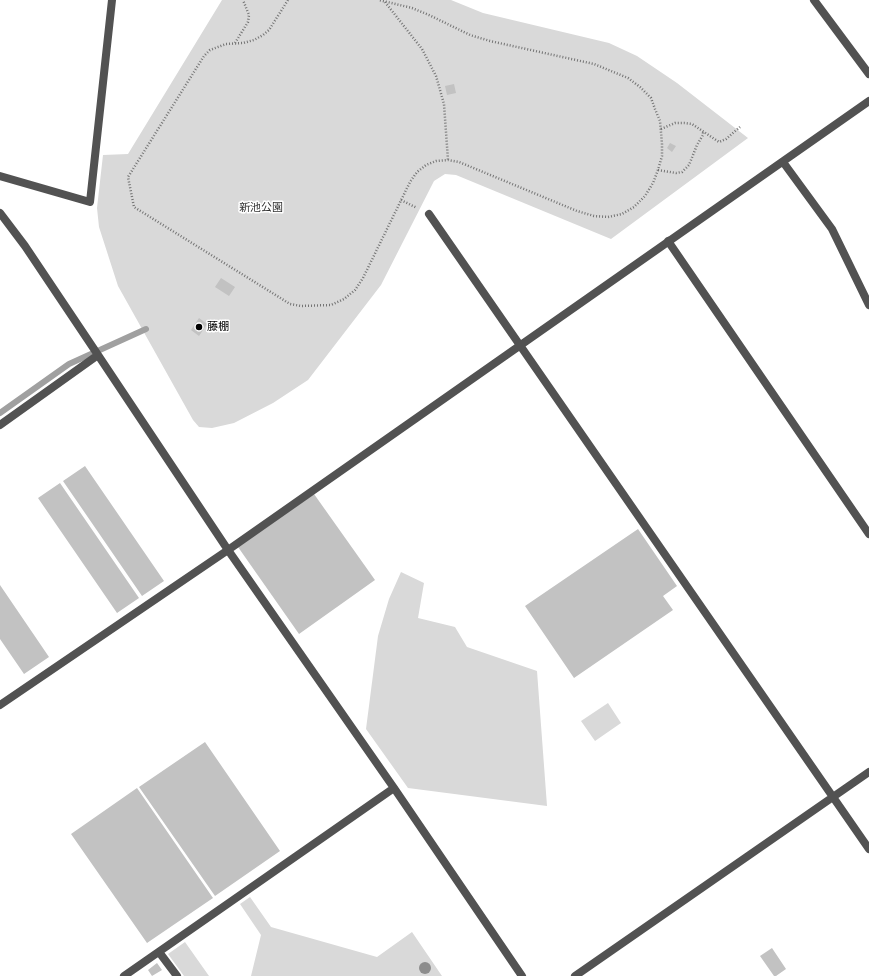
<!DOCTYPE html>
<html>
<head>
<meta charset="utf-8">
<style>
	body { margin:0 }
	canvas { display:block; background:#fff }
</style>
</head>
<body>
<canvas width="869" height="976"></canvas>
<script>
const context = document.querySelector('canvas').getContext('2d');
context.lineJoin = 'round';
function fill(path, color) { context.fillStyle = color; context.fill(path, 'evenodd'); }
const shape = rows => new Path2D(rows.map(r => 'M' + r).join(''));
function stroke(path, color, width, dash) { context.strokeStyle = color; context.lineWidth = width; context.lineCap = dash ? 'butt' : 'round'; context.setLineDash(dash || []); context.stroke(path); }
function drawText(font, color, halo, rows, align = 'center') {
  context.font = font + ' Inter,"Noto Sans JP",sans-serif'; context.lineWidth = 3; context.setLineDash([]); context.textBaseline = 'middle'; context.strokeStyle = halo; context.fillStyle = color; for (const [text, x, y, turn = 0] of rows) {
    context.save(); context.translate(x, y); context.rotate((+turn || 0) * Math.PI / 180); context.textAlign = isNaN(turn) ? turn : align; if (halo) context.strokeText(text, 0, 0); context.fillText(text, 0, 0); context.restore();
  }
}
fill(shape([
	[222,0,451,0,483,13,609,43,637,56,677,83,748,138,611,239,456,175,445,174,434,181,381,285,308,380,273,403,234,423,212,428,199,427,193,420,118,286,99,227,97,208,103,155,128,154],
	[401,572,424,583,418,618,455,627,467,647,537,671,547,806,408,788,366,729,378,636,389,599],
	[608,703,621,723,595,741,581,721],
	[250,897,271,927,377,957,412,932,442,976,251,976,261,935,240,904],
	[185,942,209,976,184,976,168,954]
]), '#d9d9d9');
stroke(shape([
	[0,413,69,364,146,329]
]), '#a0a0a0', 6);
fill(shape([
	[454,84,456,93,447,95,445,86],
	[670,143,676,146,672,152,667,148],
	[221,278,235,287,229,296,215,287],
	[199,318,207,324,199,336,191,330],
	[85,466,164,581,142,596,63,481],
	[60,483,139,598,117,613,38,498],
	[314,494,375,580,299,634,238,547],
	[638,529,677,586,663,596,673,610,574,678,525,606],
	[0,585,49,657,24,674,0,639],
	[205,742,280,851,215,896,139,787],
	[137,788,213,898,147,943,71,834],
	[772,948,786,969,776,976,774,976,760,956],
	[157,963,162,970,152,976,148,970]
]), '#c2c2c2');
stroke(shape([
	[288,0,269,30,263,35,254,40,243,43,226,44,210,50,204,56,128,177,134,207,290,304,301,306,331,305,344,299,355,290,363,278,410,182,417,172,426,165,436,161,448,160,459,162,577,211,594,216,608,217,622,214,634,207,645,196,653,183,658,170,662,156,662,144,660,121,655,109,651,98,640,87,628,78,594,64,490,41,470,35,429,15,412,8,379,0],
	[385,2,422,49,436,76,444,104,448,160],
	[235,43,248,22,249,15,243,0],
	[661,129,675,123,684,123,692,124,719,142,726,139,740,127],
	[658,170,676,173,682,172,689,165,697,145,703,135,703,131],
	[401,200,417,208]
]), '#747474', 2.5, [1, 2]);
stroke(shape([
	[814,0,869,74],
	[783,162,832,229,869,305],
	[0,176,90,202,112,0],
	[0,213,25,246,96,352,228,550,394,788,522,976],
	[429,214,869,849],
	[668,241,869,534],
	[0,425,98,355],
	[0,705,228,550,869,101],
	[159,952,177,976],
	[124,976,394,788],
	[575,976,869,772]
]), '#525252', 8);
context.fillStyle = '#8d8d8d';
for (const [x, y] of [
	[425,968]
]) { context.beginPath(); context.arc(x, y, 6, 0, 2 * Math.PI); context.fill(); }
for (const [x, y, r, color] of [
	[199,327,4,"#000"]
]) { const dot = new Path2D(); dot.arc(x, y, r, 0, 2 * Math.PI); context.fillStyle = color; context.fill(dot); stroke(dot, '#fff', 1.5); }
drawText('11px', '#303030', '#fff', [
	["新池公園",261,208]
]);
drawText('11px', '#000', '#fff', [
	["藤棚",207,327]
], 'left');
</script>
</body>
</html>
